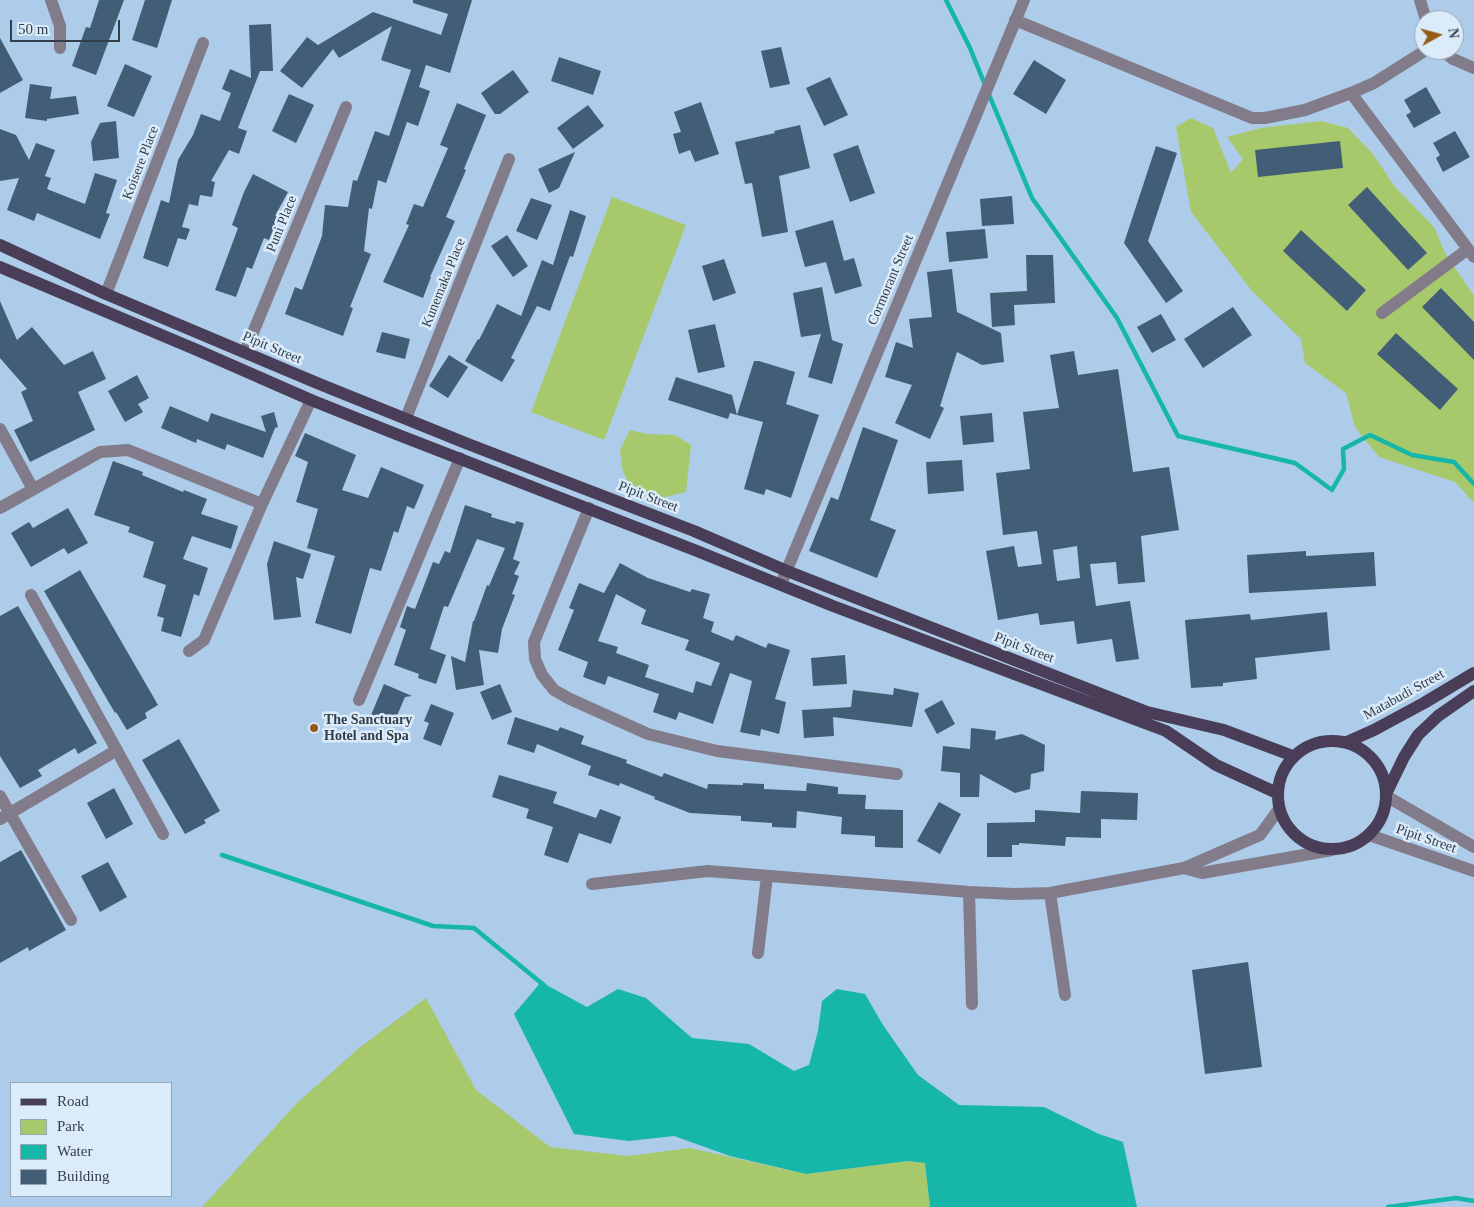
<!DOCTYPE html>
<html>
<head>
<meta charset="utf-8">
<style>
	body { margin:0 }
	#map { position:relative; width:1474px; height:1207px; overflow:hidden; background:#adcce9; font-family:Georgia,serif }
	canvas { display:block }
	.legend { position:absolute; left:10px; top:1082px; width:162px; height:115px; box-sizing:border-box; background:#dbebfa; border:1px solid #97a6b4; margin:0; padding:6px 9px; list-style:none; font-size:15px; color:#323f4a }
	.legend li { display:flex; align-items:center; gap:10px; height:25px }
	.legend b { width:25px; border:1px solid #97a6b4 }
	.north { position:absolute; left:1414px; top:10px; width:50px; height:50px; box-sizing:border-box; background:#dbebfa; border:1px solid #97a6b4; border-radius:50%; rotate:83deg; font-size:14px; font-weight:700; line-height:20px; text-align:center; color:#323f4a }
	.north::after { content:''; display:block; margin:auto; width:18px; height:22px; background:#945c17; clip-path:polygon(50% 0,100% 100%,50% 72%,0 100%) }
	.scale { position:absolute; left:10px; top:20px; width:110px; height:22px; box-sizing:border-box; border:2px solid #323f4a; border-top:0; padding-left:6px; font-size:15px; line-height:18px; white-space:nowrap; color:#323f4a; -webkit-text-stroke:4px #dbebfa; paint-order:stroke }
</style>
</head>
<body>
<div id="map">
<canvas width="1474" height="1207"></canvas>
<ul class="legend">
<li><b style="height:6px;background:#493d57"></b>Road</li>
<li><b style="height:14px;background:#a7c96b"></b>Park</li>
<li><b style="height:14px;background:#16b6a9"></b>Water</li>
<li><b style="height:14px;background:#425e76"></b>Building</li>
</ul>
<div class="north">N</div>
<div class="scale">50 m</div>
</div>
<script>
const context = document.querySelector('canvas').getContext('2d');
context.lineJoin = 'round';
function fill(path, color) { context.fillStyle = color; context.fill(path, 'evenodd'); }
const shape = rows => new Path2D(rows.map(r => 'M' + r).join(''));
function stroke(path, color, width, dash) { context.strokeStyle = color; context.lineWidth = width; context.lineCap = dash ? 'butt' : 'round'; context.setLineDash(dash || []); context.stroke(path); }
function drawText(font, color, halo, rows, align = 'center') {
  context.font = font + ' Georgia,serif'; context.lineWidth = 5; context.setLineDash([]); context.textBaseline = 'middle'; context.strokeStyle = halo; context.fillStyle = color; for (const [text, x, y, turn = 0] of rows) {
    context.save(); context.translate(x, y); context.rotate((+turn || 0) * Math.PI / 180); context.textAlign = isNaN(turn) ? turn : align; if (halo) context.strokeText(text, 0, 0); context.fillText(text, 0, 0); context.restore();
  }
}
fill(shape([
	[1191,118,1213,128,1231,173,1243,159,1227,137,1261,128,1321,121,1348,128,1373,154,1395,187,1434,227,1445,253,1474,296,1474,503,1455,482,1379,457,1355,427,1346,393,1305,363,1301,339,1252,291,1191,212,1176,127],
	[612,197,686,225,604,440,531,412],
	[630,430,647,434,675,435,691,445,686,492,649,501,627,480,622,468,620,450],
	[426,998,476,1090,550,1147,628,1156,690,1148,806,1174,908,1161,925,1163,930,1207,202,1207,297,1103,359,1048]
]), '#a7c96b');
fill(shape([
	[541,982,587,1007,618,989,646,998,692,1038,749,1044,794,1071,809,1065,818,1031,822,1001,837,989,865,994,883,1025,918,1075,959,1105,1044,1107,1099,1134,1123,1142,1137,1207,930,1207,925,1163,908,1161,806,1174,730,1156,674,1136,629,1141,574,1134,514,1014]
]), '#16b6a9');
stroke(shape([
	[946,0,970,48,985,85],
	[988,92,1032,198,1117,318,1178,436,1295,463,1332,490,1344,469,1343,449,1370,435,1412,455,1454,462,1474,484],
	[222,855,433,926,474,928,545,986],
	[1388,1207,1456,1198,1474,1201]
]), '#16b6a9', 4.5);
fill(shape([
	[99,0,124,0,96,75,72,66,86,27,90,28],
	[145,0,172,0,157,48,132,40],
	[413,0,472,0,450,73,426,65,419,87,430,91,418,126,407,122,386,183,378,180,372,209,369,208,364,251,371,254,350,307,353,308,343,336,285,314,295,287,302,290,322,236,325,205,348,207,353,180,357,181,375,131,389,136,411,70,381,60,392,26,339,58,333,49,302,88,280,71,307,37,318,45,373,12,441,35,448,14,413,3],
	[271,24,273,71,260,71,238,128,247,131,239,154,229,150,211,181,215,182,212,197,200,195,198,206,189,204,182,227,190,229,186,240,178,238,168,267,143,258,161,200,169,203,178,160,193,135,201,114,220,121,231,93,222,89,230,69,251,78,249,25],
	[0,38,23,80,0,93],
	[781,47,790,84,770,88,761,51],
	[559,57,601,71,593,95,551,81],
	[1034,60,1066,80,1046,114,1013,94],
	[125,64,152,76,134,117,107,106],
	[513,70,529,92,500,114,495,114,481,93],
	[830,77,848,115,824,126,806,88],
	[30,84,52,87,50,99,76,96,79,114,47,119,47,121,25,118],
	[1426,87,1441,113,1414,128,1406,115,1411,112,1404,100],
	[289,94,314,105,296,143,272,131],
	[701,102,719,154,695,162,690,150,679,154,673,134,681,132,674,112],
	[457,103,486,115,464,169,466,170,446,217,455,221,430,277,431,277,423,298,383,282,409,225,406,224,414,204,423,207,448,148,440,145],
	[588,105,604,126,573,149,557,128],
	[116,121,119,158,93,161,91,142,100,123],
	[800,125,810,168,779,176,788,232,762,237,752,183,745,184,735,142,775,133,774,131],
	[0,129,16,135,29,160,36,143,55,150,45,176,51,178,47,189,85,204,95,173,117,180,106,213,110,214,100,239,37,213,34,221,7,210,19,178,0,181],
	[1455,131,1470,157,1443,172,1436,158,1440,155,1433,143],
	[1340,141,1343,168,1258,177,1255,150],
	[858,145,875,193,850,202,833,154],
	[1156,146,1177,153,1148,241,1183,291,1166,303,1124,243],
	[575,152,559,188,549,193,538,169],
	[253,174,288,192,275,216,278,217,269,240,264,238,252,269,247,267,236,297,215,290,238,228,232,225,244,192],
	[1367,187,1427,253,1408,270,1348,205],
	[1012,196,1014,224,982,226,980,199],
	[531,198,552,205,537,240,516,231],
	[570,210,586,216,573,257,570,256,550,311,537,306,511,358,515,360,502,382,465,361,478,339,479,340,497,304,521,316,542,260,553,265],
	[833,220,844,261,854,258,862,286,835,294,826,262,805,267,795,231],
	[985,229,988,258,949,262,946,232],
	[1301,230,1366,290,1347,311,1283,251],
	[507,235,528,266,513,277,491,246],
	[1026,255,1053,255,1055,303,1014,305,1015,325,992,327,990,293,1027,291],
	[724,259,736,293,713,301,702,266],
	[952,269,957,312,1001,333,1004,362,982,365,957,352,940,406,944,408,930,439,895,423,912,385,885,377,896,342,913,348,909,319,932,317,927,272],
	[822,287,832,340,843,344,832,384,808,377,821,334,801,337,793,293],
	[1441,288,1474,322,1474,360,1422,307],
	[0,301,17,340,32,327,64,365,93,351,106,379,78,392,95,430,30,462,14,430,33,421,21,392,27,389,0,358],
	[1233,307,1252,335,1203,368,1184,339],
	[1161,314,1176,340,1152,353,1137,327],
	[715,324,725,367,698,373,688,330],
	[382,332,410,339,405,359,376,352],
	[1396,333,1458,389,1440,410,1377,354],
	[1074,351,1078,375,1118,369,1133,472,1169,467,1179,530,1141,536,1145,582,1118,584,1116,562,1090,564,1096,606,1130,601,1139,659,1116,662,1112,639,1077,644,1074,621,1040,625,1038,613,998,620,986,551,1014,546,1018,567,1042,564,1037,531,1003,535,996,473,1030,469,1023,412,1059,408,1050,355],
	[1077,546,1080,578,1057,581,1053,550],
	[449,355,468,367,448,398,429,386],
	[754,361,759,361,795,372,786,404,819,415,791,498,766,489,764,495,744,489,763,422,737,415],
	[137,375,149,398,138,404,143,412,125,422,108,391],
	[676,377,732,395,737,415,730,413,728,419,668,400],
	[170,406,208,422,211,413,266,432,261,416,274,412,278,427,275,428,263,458,227,444,225,450,197,439,196,443,161,428],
	[992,413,994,442,963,445,960,416],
	[863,427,898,440,870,520,896,530,877,578,809,551,831,497,838,500],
	[305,433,356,455,342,490,368,498,381,467,424,485,414,509,407,506,398,533,394,531,381,571,370,568,351,634,315,623,335,556,307,548,318,509,296,502,308,462,295,456],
	[962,460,964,491,928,494,926,462],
	[113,461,143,472,142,475,183,492,184,490,207,499,201,514,238,526,231,549,192,536,183,559,208,568,199,596,194,594,181,637,161,631,164,618,157,616,166,585,143,577,154,542,128,532,130,527,94,515],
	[465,505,492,514,491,517,515,524,516,521,524,523,513,559,520,562,514,574,519,576,512,594,515,595,502,629,498,653,479,650,484,685,456,690,451,656,465,662,473,621,474,621,487,585,489,586,505,548,477,539,448,607,444,606,430,649,446,655,436,684,418,678,419,674,394,665,406,630,400,627,407,606,415,609,433,562,439,564,445,551,450,553],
	[68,508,88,543,68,554,64,548,31,567,11,533,29,522,33,528],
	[274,541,311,554,303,579,296,577,301,617,274,620,267,564],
	[1306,551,1306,556,1374,552,1376,586,1249,593,1247,555],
	[620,563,648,578,690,592,692,589,710,594,703,618,714,622,711,632,733,641,736,635,766,648,768,643,790,650,775,699,786,702,779,734,761,729,760,736,740,732,752,681,730,673,713,724,679,712,676,720,653,712,659,694,608,676,605,685,583,677,588,662,558,650,574,610,569,608,579,583,604,593],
	[616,594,646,610,641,624,689,640,685,650,720,663,711,686,696,681,693,693,645,677,649,665,616,653,618,647,598,641],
	[80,570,158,705,145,713,147,718,127,730,116,712,115,713,44,591],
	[18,606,97,743,78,754,75,748,38,770,42,776,20,788,0,756,0,616],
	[1327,612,1330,650,1255,658,1257,679,1223,683,1223,686,1191,688,1185,620,1250,614,1251,620],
	[845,655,847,684,813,686,811,658],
	[384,684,412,696,405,697,393,725,371,715],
	[500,684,512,712,492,720,480,692],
	[894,688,919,693,912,727,833,717,834,736,804,738,802,710,851,707,853,690,893,695],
	[942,700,955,724,937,734,924,710],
	[431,704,454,713,441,746,423,739,429,723,424,721],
	[515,717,558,731,560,727,584,736,581,744,627,760,626,763,662,777,664,773,707,789,708,784,743,785,743,783,764,784,764,789,806,791,807,783,838,787,838,794,866,795,865,809,903,810,903,848,875,847,875,836,841,834,842,817,797,811,796,828,772,827,772,823,741,821,741,816,690,813,654,799,655,797,620,783,619,786,588,775,591,766,537,744,534,753,507,744],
	[971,728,996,731,995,740,1022,734,1045,745,1044,771,1031,774,1030,789,1015,793,980,774,979,797,960,797,960,773,941,771,943,746,970,749],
	[179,739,220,811,204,820,206,823,185,834,142,760],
	[499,775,557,792,553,803,596,818,600,809,621,817,611,844,579,833,568,863,544,855,553,827,526,818,529,809,492,797],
	[114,788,133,824,106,839,87,803],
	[1081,791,1138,793,1137,820,1101,819,1101,838,1066,837,1065,846,1019,843,1019,845,1012,845,1012,857,987,857,987,823,1035,822,1035,810,1080,813],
	[939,802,961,814,940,854,917,841],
	[21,850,66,930,29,951,28,947,0,963,0,862],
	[108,862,127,897,100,912,81,876],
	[1248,962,1262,1067,1205,1074,1192,970]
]), '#425e76');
stroke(shape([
	[51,0,60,26,60,48],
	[1420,0,1426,20],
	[1015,20,1252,118,1265,118,1305,110,1351,93,1374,83,1426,50],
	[1442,50,1453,59,1474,68],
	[1351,93,1474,257],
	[106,294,203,43],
	[1382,313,1468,249],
	[245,352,346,107],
	[406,418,509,159],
	[0,429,33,489],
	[0,508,100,452,128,450,262,504],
	[589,508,534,642,535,659,542,675,554,690,570,699,648,734,717,751,897,774],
	[781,584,1024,0],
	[31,595,163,834],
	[189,651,204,640,262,504,311,400],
	[359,700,460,458],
	[0,796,71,920],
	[1386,796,1474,847],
	[0,819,117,750],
	[1369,835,1474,871],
	[1184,868,1202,873,1332,850],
	[592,884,708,871,969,892,1014,894,1050,893,1184,868,1260,835,1279,809],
	[969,892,972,1004],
	[1050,893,1065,995],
	[758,953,767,876]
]), '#827b8a', 12);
stroke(shape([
	[0,245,106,294,317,383,468,444,694,531,787,571,1147,712,1224,730,1293,756],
	[0,267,197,350,311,400,396,434,697,551,833,606,1166,731,1216,765,1277,793],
	'1278 795a54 54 0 1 1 108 0a54 54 0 1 1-108 0Z',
	[1347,742,1374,730,1424,703,1474,673],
	[1386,794,1404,757,1418,735,1438,716,1474,691]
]), '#493d57', 12);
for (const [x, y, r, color] of [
	[314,728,5,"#945c17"]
]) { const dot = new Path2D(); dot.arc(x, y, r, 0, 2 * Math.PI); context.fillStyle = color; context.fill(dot); stroke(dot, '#dbebfa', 2); }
drawText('14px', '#323f4a', '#dbebfa', [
	["Koisere Place",141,163,-69],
	["Puni Place",282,224,-68],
	["Cormorant Street",891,280,-67],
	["Kunemaka Place",444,283,-68],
	["Pipit Street",272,348,23],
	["Pipit Street",648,497,21],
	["Pipit Street",1024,648,21],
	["Matabudi Street",1404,695,-29],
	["Pipit Street",1426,839,19]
]);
drawText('bold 14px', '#323f4a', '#dbebfa', [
	["The Sanctuary",324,720],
	["Hotel and Spa",324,736]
], 'left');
</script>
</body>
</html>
